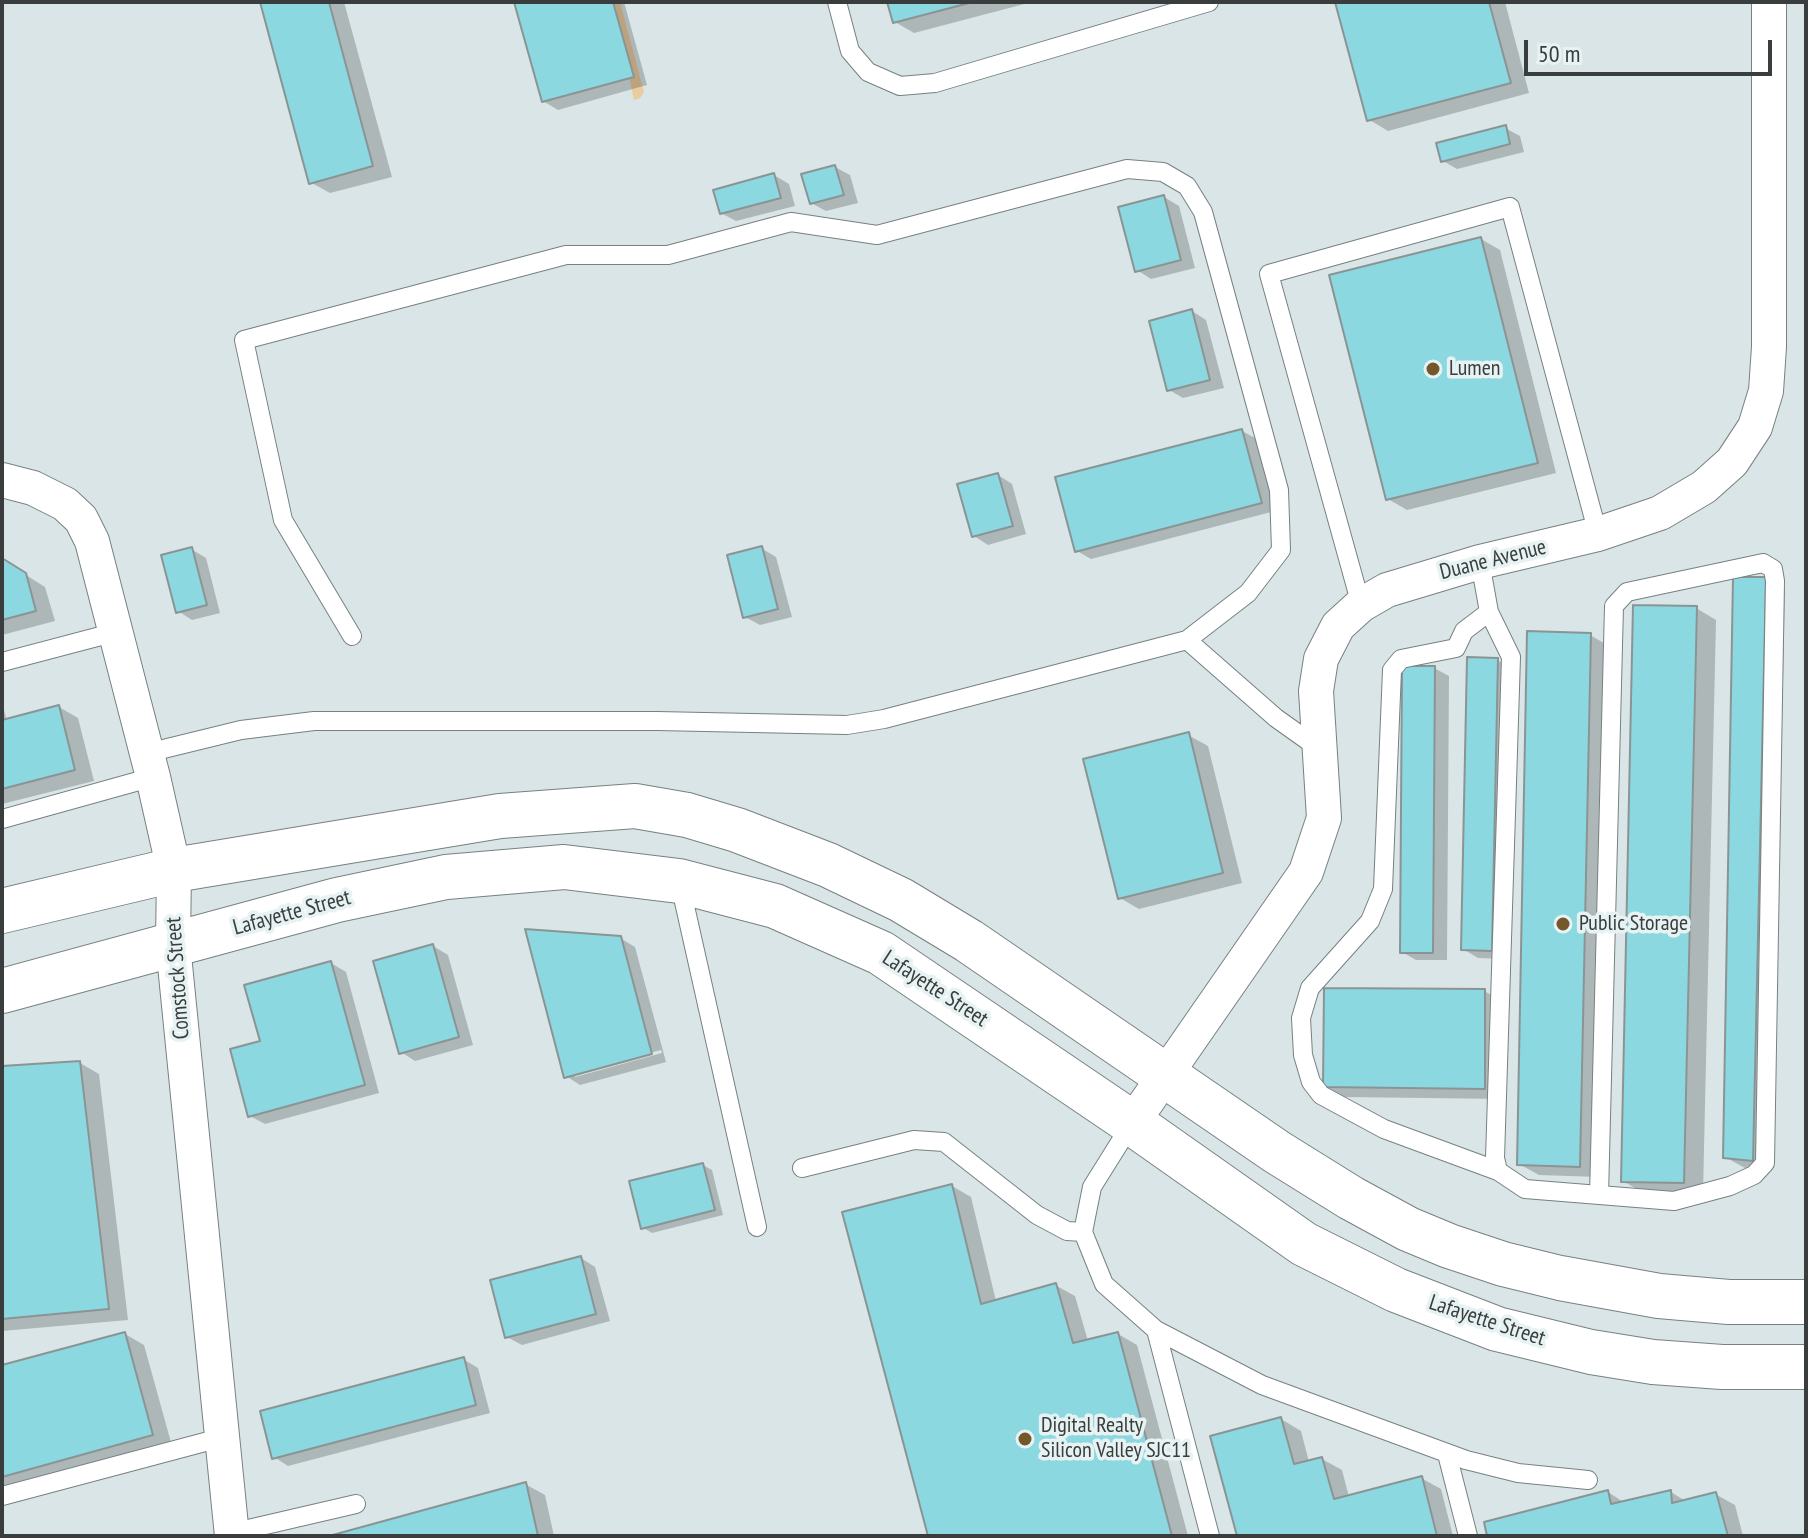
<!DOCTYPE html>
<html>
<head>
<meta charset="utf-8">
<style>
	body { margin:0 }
	#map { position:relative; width:1808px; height:1538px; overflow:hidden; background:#d9e5e6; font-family:"PT Sans Narrow",sans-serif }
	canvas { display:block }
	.frame { position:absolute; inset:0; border:4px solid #393d3d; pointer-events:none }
	.scale { position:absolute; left:1524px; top:40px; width:248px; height:36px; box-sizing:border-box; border:4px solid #393d3d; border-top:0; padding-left:10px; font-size:24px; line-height:28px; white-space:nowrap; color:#393d3d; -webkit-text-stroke:6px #e7f2f3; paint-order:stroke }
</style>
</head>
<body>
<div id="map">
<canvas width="1808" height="1538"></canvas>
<div class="frame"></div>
<div class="scale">50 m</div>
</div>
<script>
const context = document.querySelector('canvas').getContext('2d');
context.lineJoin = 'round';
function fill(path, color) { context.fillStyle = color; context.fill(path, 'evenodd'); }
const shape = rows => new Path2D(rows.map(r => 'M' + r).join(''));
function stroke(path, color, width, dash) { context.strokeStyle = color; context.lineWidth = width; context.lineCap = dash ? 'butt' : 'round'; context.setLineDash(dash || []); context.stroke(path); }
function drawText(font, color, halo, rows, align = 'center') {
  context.font = font + ' "PT Sans Narrow",sans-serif'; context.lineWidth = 7; context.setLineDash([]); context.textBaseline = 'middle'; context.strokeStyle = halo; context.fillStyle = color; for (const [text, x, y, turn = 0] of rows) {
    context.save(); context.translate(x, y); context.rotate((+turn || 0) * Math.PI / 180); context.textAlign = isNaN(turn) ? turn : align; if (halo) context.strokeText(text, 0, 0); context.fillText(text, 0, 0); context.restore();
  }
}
fill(shape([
	[613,2,620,2,644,92,640,98,634,100]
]), '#eacc9f');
fill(shape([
	[262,2,344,2,392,177,330,193,310,182],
	[516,2,624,2,647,85,558,110,543,101],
	[890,2,1032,2,914,33,895,22],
	[1337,2,1505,2,1529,93,1388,131,1368,119],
	[1505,128,1520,136,1524,152,1457,169,1443,161],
	[835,167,850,175,858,203,826,211,811,203],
	[774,175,789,184,795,206,736,221,721,213],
	[1164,197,1179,206,1195,268,1151,279,1137,270],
	[1481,239,1500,250,1556,473,1407,510,1388,499],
	[1192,311,1206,320,1224,388,1183,398,1169,390],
	[1242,431,1257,439,1275,511,1091,559,1077,551],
	[998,475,1012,484,1026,534,988,545,974,536],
	[761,548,776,557,792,617,760,625,745,617],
	[191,549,206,558,220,613,192,620,178,611],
	[2,560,45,587,55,621,2,635],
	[1766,579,1785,590,1772,1171,1745,1168,1725,1157],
	[1696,608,1716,620,1703,1193,1642,1192,1623,1181],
	[1590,635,1609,646,1599,1177,1539,1175,1519,1164],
	[1497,660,1512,668,1506,959,1478,958,1463,949],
	[1434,668,1449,676,1447,960,1416,960,1402,952],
	[2,703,7,721,59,707,78,718,94,781,2,804],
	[1188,735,1208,746,1242,883,1139,909,1120,898],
	[620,938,635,947,666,1062,580,1085,566,1076],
	[661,1050,662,1053,575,1077,575,1073],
	[433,946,448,955,473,1045,415,1061,401,1052],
	[331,963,346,972,379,1093,265,1124,250,1116,262,1042],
	[1484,991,1504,1002,1504,1099,1345,1097,1325,1086],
	[80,1063,99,1074,128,1320,2,1331,2,1068],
	[703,1165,712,1170,723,1215,652,1233,642,1227],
	[952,1186,971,1197,996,1301,1055,1285,1075,1296,1088,1341,1118,1334,1137,1345,1188,1536,930,1536],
	[581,1258,595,1267,610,1321,522,1345,507,1337],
	[125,1334,144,1345,172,1446,2,1491,2,1367],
	[463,1359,478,1368,490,1413,288,1466,274,1457],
	[1281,1419,1301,1431,1309,1462,1322,1459,1342,1470,1349,1497,1421,1478,1441,1489,1453,1536,1239,1536],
	[525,1484,545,1495,554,1536,337,1536],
	[1608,1492,1625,1503,1671,1492,1687,1502,1715,1494,1735,1505,1743,1536,1489,1536]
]), '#0003');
const building = shape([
	[260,2,329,2,373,166,309,184,260,2],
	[514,2,613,2,634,77,542,102,514,2],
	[887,2,973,2,893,23,887,2],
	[1335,2,1489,2,1511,83,1367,121,1335,2],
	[1506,125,1510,144,1441,162,1436,143,1506,125],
	[835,165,844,195,810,204,801,174,835,165],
	[774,173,781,198,720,214,713,190,774,173],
	[1164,195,1181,260,1135,272,1118,207,1164,195],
	[1481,237,1538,463,1386,500,1329,275,1481,237],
	[1192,309,1210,380,1167,391,1149,321,1192,309],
	[1242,429,1262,503,1075,552,1055,477,1242,429],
	[998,473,1013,526,972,537,957,484,998,473],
	[762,546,778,609,743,618,727,555,762,546],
	[192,547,207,605,176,613,161,555,192,547],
	[2,558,26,573,36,611,2,620,2,558],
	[1733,577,1766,577,1753,1161,1723,1158,1733,577],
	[1633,605,1697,606,1684,1183,1621,1182,1633,605],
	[1527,631,1591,633,1580,1167,1517,1165,1527,631],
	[1467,657,1498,658,1492,951,1461,950,1467,657],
	[1402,666,1435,666,1433,953,1400,953,1402,666],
	[59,705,75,770,2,789,2,720,59,705],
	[1189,732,1223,873,1118,899,1083,759,1189,732],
	[525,929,621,936,652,1054,564,1078,525,929],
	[433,944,459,1037,399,1054,373,961,433,944],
	[331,961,365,1085,248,1117,230,1049,260,1041,244,985,331,961],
	[1324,988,1485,989,1485,1089,1323,1087,1324,988],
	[80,1061,109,1309,2,1319,2,1066,80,1061],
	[703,1163,715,1210,641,1229,629,1181,703,1163],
	[952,1184,981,1304,1056,1283,1073,1343,1118,1332,1172,1536,928,1536,842,1212,952,1184],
	[581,1256,596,1314,505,1338,490,1280,581,1256],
	[125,1332,153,1435,2,1477,2,1365,125,1332],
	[464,1357,476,1405,272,1459,260,1411,464,1357],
	[1281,1417,1294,1464,1322,1457,1334,1499,1422,1476,1437,1536,1237,1536,1210,1436,1281,1417],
	[526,1482,538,1536,329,1536,526,1482],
	[1608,1490,1611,1504,1671,1490,1672,1503,1716,1492,1728,1536,1487,1536,1484,1522,1608,1490]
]);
fill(building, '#8cd8e0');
stroke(building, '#8a9495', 2);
const lane = shape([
	[837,2,850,51,868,72,900,86,935,83,1209,2],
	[1480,562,1489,612,1511,657,1495,1158,1498,1171,1525,1189,1674,1201,1730,1186,1754,1175,1765,1163,1775,581,1773,569,1763,563,1627,592,1614,606,1599,1195],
	[1361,605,1269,274,1510,207,1598,534],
	[1489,612,1464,631,1456,648,1401,659,1392,670,1383,889,1370,921,1310,988,1301,1018,1303,1055,1311,1082,1321,1095,1384,1129,1498,1171],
	[1187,640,1276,718,1321,750],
	[2,662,116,632],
	[147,753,241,730,314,721,657,721,847,725,884,719,1187,640,1248,593,1281,550,1279,490,1203,212,1187,186,1163,172,1127,169,877,235,791,222,668,255,566,255,244,340,283,520,352,636],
	[2,819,153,777],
	[680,884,757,1227],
	[1132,1123,1092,1187,1083,1232,1104,1284,1156,1330,1262,1385,1466,1460,1518,1473,1588,1480],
	[802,1168,914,1140,944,1142,1037,1215,1067,1231,1083,1232],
	[1156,1330,1210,1536],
	[1447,1454,1468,1536],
	[2,1496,220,1438],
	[231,1533,356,1504]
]);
const street = shape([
	[2,480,33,488,65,504,81,519,92,541,153,777,174,870,173,945,232,1536],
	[1132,1123,1306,872,1324,818,1316,691,1321,659,1338,626,1361,605,1387,590,1480,562,1598,534,1660,513,1704,487,1732,462,1755,427,1766,391,1769,347,1769,2]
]);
const primary = shape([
	[2,911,174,870,500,816,635,806,687,815,737,830,828,865,901,900,969,941,1277,1152,1351,1198,1408,1229,1449,1246,1503,1264,1560,1278,1659,1296,1729,1302,1806,1302],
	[2,991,337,900,446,877,564,867,679,881,775,906,881,953,1132,1123,1304,1244,1396,1290,1497,1329,1591,1352,1653,1362,1722,1367,1806,1367]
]);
stroke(lane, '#778182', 20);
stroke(street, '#778182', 36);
stroke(primary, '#778182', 46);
stroke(lane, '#fff', 18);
stroke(street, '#fff', 34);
stroke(primary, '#fff', 44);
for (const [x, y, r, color] of [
	[1433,369,8,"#74582b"],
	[1563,924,8,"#74582b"],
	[1025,1439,8,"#74582b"]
]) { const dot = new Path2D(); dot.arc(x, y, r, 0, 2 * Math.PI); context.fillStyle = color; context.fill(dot); stroke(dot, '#e7f2f3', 3); }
drawText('22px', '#393d3d', '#e7f2f3', [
	["Lumen",1449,369],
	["Public Storage",1579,924],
	["Digital Realty",1041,1426],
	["Silicon Valley SJC11",1041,1451]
], 'left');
drawText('22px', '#393d3d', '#e7f2f3', [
	["Duane Avenue",1493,560,-14],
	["Lafayette Street",292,913,-15],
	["Comstock Street",178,978,-94],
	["Lafayette Street",935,989,33],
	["Lafayette Street",1487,1321,18]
]);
</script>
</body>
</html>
